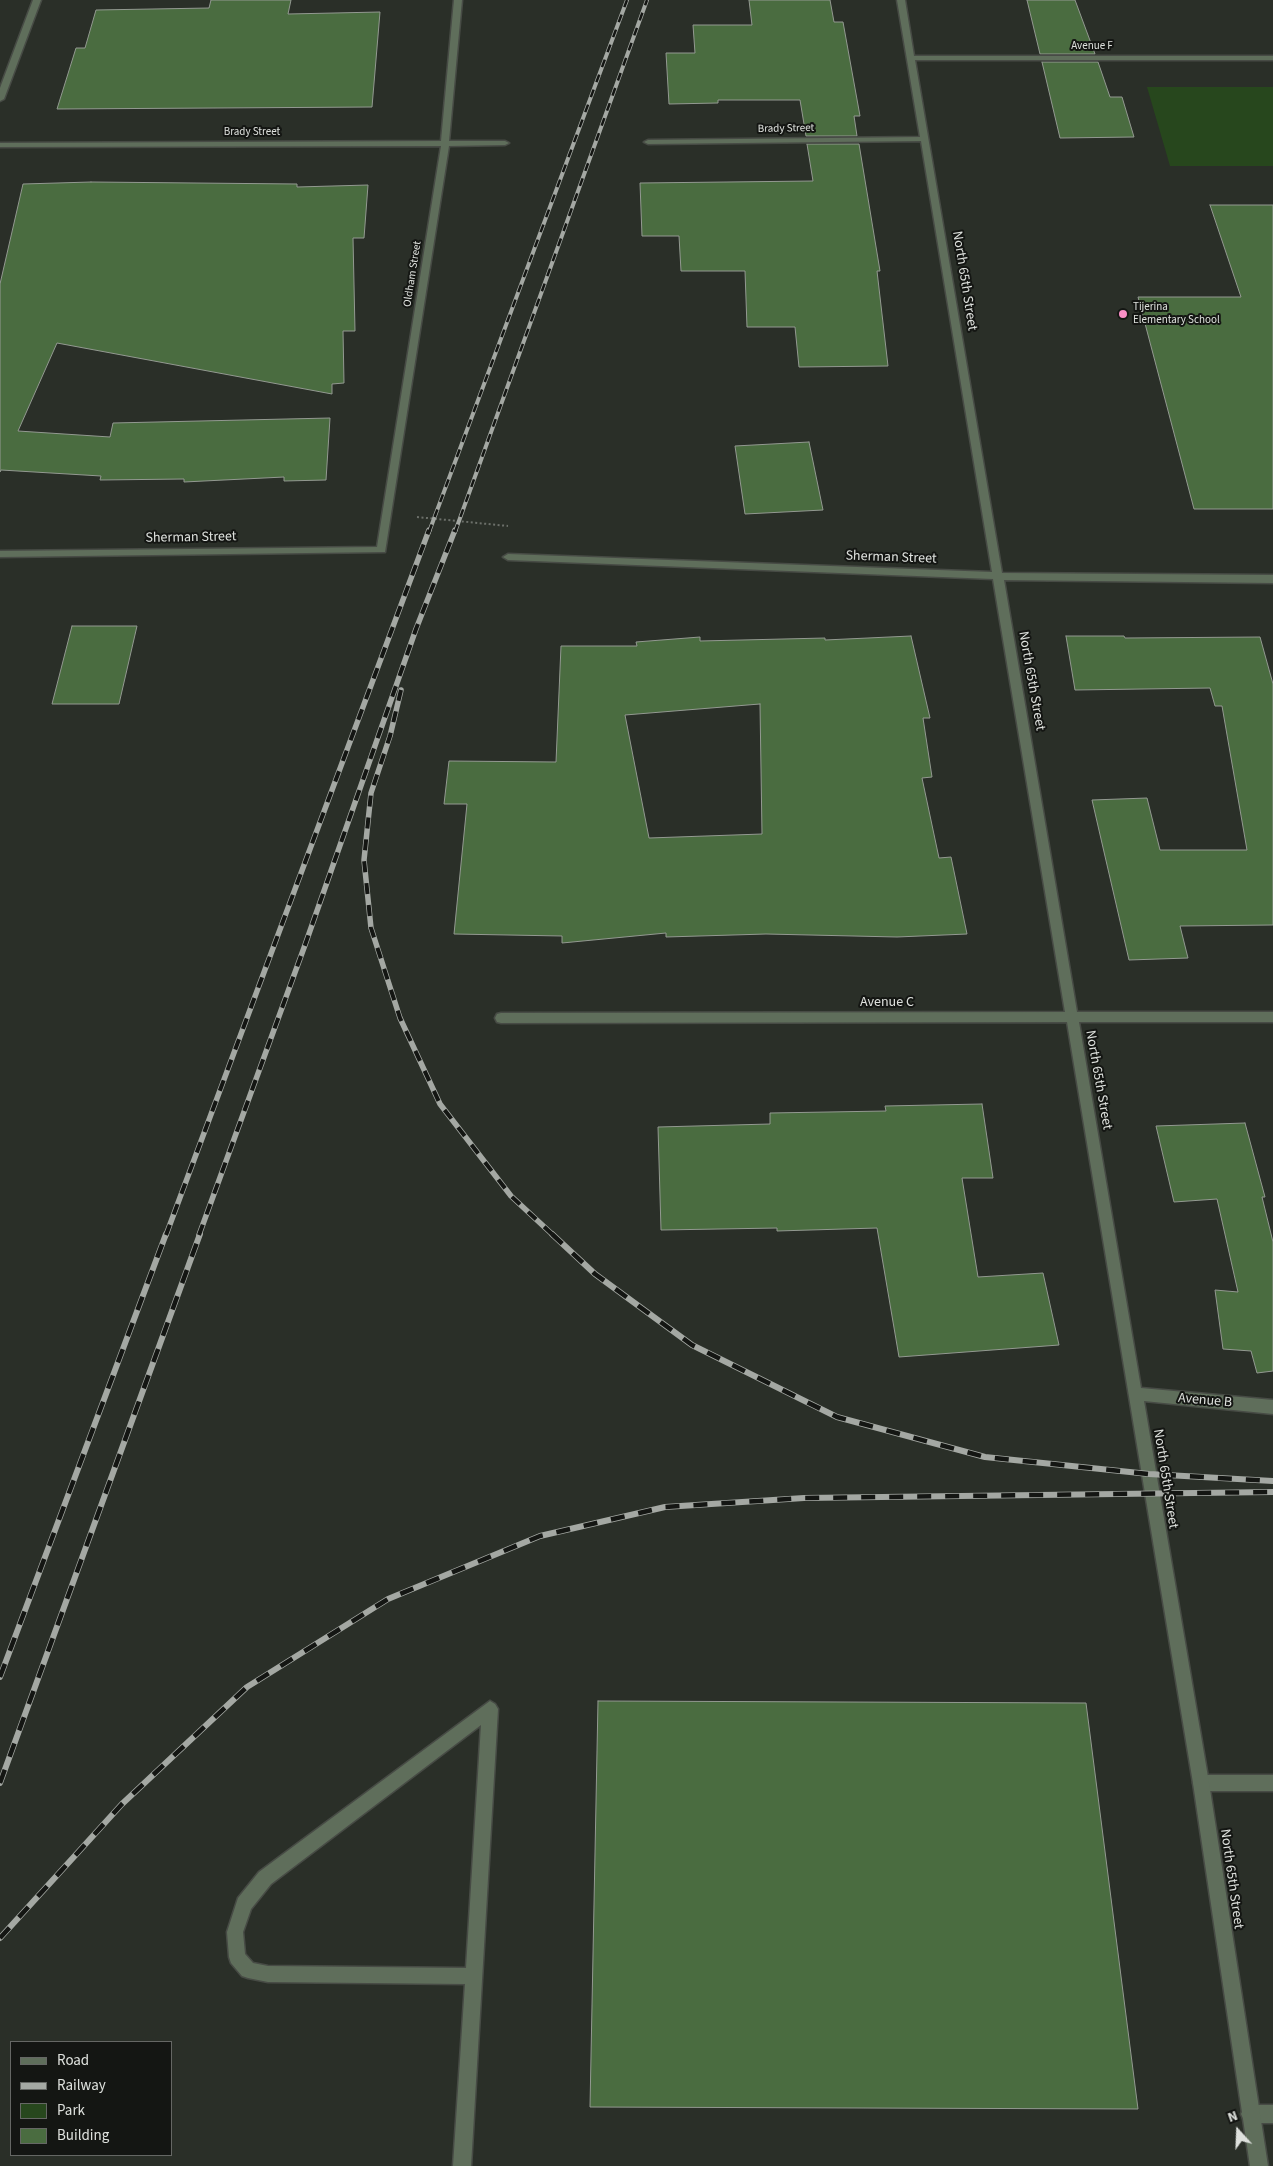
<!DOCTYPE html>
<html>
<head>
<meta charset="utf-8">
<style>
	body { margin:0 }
	#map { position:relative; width:1273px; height:2166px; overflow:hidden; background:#2a2f28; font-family:"Source Sans 3",sans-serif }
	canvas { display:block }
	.legend { position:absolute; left:10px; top:2041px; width:162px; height:115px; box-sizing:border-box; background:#141613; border:1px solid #656764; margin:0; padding:6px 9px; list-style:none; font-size:15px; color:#dee1dd }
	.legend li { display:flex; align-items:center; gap:10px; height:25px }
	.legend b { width:25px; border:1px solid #656764 }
	.north { position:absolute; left:1213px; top:2106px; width:50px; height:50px; -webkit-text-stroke:4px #141613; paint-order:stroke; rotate:340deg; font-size:14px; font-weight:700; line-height:20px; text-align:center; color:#dee1dd }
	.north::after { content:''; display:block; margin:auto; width:18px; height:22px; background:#dee1dd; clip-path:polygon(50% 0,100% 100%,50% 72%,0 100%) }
</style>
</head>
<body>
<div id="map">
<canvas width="1273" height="2166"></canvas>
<ul class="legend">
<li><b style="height:6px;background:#5f6e5b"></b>Road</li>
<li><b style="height:6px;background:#a4a8a3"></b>Railway</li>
<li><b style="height:14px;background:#27471d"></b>Park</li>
<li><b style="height:14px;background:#4a6c40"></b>Building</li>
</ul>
<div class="north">N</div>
</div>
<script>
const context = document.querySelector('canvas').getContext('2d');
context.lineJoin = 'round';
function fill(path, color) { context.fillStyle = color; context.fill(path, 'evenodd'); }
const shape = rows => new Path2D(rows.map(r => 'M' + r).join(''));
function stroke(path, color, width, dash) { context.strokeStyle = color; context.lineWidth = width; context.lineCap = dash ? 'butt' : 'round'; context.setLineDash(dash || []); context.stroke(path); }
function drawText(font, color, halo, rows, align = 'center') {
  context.font = font + ' "Source Sans 3",sans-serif'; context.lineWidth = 4; context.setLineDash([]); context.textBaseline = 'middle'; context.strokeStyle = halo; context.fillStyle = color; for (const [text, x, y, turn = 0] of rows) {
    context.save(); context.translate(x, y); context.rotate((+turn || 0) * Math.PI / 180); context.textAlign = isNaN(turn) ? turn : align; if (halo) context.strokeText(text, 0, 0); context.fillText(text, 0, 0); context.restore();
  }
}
fill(shape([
	[1147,87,1273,87,1273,166,1170,166]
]), '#27471d');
const building = shape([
	[211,0,291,0,288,14,380,12,372,107,57,109,76,48,85,48,96,10,209,8,211,0],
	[749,0,830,0,834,22,843,22,860,116,854,116,857,136,806,136,800,100,718,100,718,103,669,104,666,53,695,53,693,25,752,25,749,0],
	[1027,0,1075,0,1095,54,1040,54,1027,0],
	[1042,62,1098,62,1110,97,1122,97,1134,137,1060,138,1042,62],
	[807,144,859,144,880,271,877,271,888,366,799,367,795,327,747,327,745,271,681,271,679,236,642,236,640,183,813,181,807,144],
	[91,182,297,184,297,187,368,185,364,238,353,238,355,331,343,331,344,383,332,384,332,394,57,343,18,431,110,437,113,423,330,418,326,480,284,481,284,477,184,482,184,479,100,480,101,476,1,470,0,472,0,284,23,184,91,182],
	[1210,205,1273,205,1273,509,1194,509,1138,297,1241,297,1210,205],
	[809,442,823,510,745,514,735,446,809,442],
	[72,626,137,626,119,704,52,704,72,626],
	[911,636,930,718,923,718,932,777,922,778,939,858,951,857,967,934,897,937,766,934,666,937,666,933,562,943,562,936,454,934,467,804,444,804,449,761,556,762,561,646,637,646,636,642,700,637,700,641,825,638,825,640,911,636],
	[760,704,762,834,649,838,625,715,760,704],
	[1066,636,1124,636,1125,638,1260,637,1273,684,1273,925,1180,926,1188,958,1129,960,1092,800,1147,798,1160,850,1247,850,1222,706,1215,706,1210,688,1075,690,1066,636],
	[982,1104,993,1178,962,1178,978,1277,1043,1273,1059,1345,899,1357,877,1228,777,1231,777,1228,661,1230,658,1127,770,1124,770,1113,886,1111,885,1106,982,1104],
	[1245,1123,1265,1197,1262,1197,1273,1242,1273,1371,1257,1373,1251,1351,1223,1349,1215,1290,1238,1292,1217,1199,1174,1202,1156,1126,1245,1123],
	[598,1701,1086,1703,1138,2109,590,2107,598,1701]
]);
fill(building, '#4a6c40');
stroke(building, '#939991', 1);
const lane = shape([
	[490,1701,495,1704,498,1709,471,2166,453,2166,465,1984,268,1982,248,1978,242,1976,231,1963,229,1957,227,1932,238,1898,259,1872,490,1701],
	[481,1725,466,1968,268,1966,253,1963,245,1954,243,1932,251,1909,271,1884,481,1725],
	[1201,1775,1273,1775,1273,1791,1201,1791,1195,1789,1193,1783,1195,1777,1201,1775],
	[1250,2105,1273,2105,1273,2123,1250,2123,1244,2120,1241,2114,1244,2108,1250,2105]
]);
const street = shape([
	[33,0,41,0,4,99,0,101,0,88,33,0],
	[454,0,462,0,449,141,505,141,509,143,505,145,449,146,385,552,0,557,0,551,377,547,441,146,0,147,0,143,441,141,454,0],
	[897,0,905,0,914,56,1273,56,1273,60,915,60,1002,573,1273,575,1273,583,1004,580,1077,1012,1273,1012,1273,1022,1079,1022,1141,1388,1273,1400,1273,1414,1144,1401,1209,1783,1268,2166,1250,2166,1193,1783,1067,1022,501,1023,497,1022,495,1018,497,1014,501,1013,1065,1012,993,579,508,560,503,557,508,554,992,572,921,141,648,144,644,142,648,140,920,137,897,0]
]);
stroke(lane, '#474b45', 3);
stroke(street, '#474b45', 3);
stroke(shape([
	[417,517,508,526]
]), '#6c706a', 2, [2, 2.5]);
fill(lane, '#5f6e5b');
fill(street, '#5f6e5b');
const railFar2 = shape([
	[429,532,627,0],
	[455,532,647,0]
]);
const railFar1 = shape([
	[401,690,390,736,371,793,364,860,371,928,400,1018,440,1104,511,1196,553,1235],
	[166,1235,429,530],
	[199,1235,305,945,416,629,455,530]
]);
const rail = shape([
	[552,1234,595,1274,692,1345,837,1417,985,1457,1149,1474,1273,1481],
	[0,1677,166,1234],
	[0,1783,200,1234],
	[0,1938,122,1804,247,1687,388,1599,540,1536,665,1507,804,1498,1273,1492]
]);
stroke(railFar2, '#a4a8a3', 4);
stroke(railFar1, '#a4a8a3', 5.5);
stroke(rail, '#a4a8a3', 6);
stroke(railFar2, '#141613', 2.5, [8]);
stroke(railFar1, '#141613', 4, [11]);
stroke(rail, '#141613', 4.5, [14]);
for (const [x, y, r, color] of [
	[1123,314,5,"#fa8fc6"]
]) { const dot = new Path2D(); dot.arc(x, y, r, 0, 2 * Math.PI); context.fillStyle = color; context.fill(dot); stroke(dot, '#141613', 2); }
drawText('11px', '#dee1dd', '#141613', [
	["Avenue F",1092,47],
	["Brady Street",786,129,-1],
	["Brady Street",252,133],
	["Oldham Street",413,274,-81]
]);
drawText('11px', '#dee1dd', '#141613', [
	["Tijerina",1133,308],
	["Elementary School",1133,321]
], 'left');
drawText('14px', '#dee1dd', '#141613', [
	["North 65th Street",964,281,81],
	["Sherman Street",191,538,-1],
	["Sherman Street",891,558,2],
	["North 65th Street",1031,681,80],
	["Avenue C",887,1003],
	["North 65th Street",1098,1080,80],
	["Avenue B",1205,1401,5],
	["North 65th Street",1165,1479,81],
	["North 65th Street",1231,1879,82]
]);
</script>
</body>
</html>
